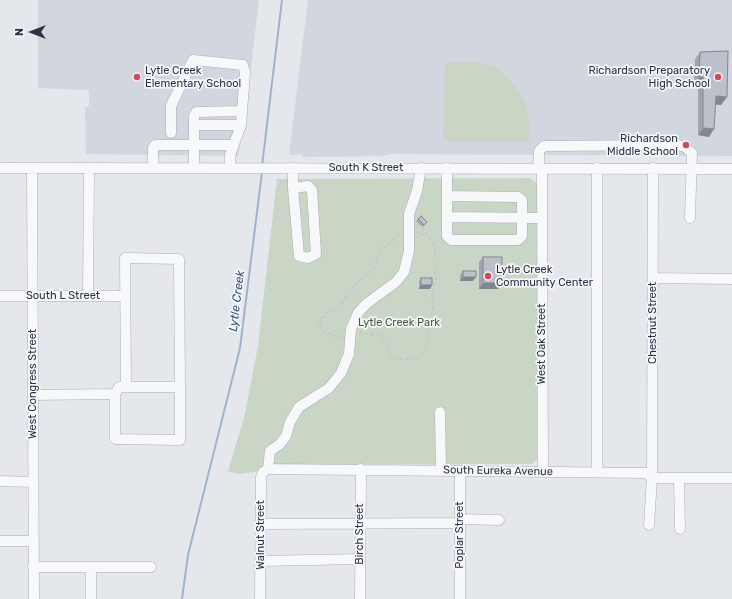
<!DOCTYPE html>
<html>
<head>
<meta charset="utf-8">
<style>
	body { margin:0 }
	#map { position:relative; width:732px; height:599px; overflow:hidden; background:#e4e7ec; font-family:Rubik,sans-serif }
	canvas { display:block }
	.north { position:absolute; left:12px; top:12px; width:40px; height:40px; -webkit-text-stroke:3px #f4f6f9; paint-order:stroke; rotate:270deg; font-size:11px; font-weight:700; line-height:16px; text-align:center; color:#2b3445 }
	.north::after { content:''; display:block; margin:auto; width:14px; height:18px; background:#2b3445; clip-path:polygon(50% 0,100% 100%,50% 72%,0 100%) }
</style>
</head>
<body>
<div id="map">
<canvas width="732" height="599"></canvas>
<div class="north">N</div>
</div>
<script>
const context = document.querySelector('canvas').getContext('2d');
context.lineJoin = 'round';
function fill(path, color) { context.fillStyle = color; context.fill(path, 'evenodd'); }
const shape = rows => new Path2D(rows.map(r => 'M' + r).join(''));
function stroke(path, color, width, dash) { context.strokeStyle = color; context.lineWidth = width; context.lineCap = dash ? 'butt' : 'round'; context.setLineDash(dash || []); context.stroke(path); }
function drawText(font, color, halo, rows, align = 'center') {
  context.font = font + ' Rubik,sans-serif'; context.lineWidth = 3.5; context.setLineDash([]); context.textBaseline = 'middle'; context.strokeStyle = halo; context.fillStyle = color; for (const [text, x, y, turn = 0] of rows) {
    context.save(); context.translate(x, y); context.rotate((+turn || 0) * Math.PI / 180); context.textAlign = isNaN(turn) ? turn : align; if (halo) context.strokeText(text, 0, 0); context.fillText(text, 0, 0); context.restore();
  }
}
fill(shape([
	[38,0,259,0,245,117,238,156,86,154,85,107,89,106,89,90,38,88],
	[308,0,732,0,732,156,392,154,382,156,302,157,301,154,289,155]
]), '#d2d6de');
fill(shape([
	[478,62,498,68,513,83,524,101,529,116,529,142,448,142,443,136,445,63],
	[530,178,537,183,537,459,532,464,280,465,254,472,238,474,228,471,244,418,258,346,277,179]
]), '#c9d6c5');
stroke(shape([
	[262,166,282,0],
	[182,599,188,555,240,348,262,172]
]), '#9fb4cc', 2);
const minor = shape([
	[194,125,241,125],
	[171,133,171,106,193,60,243,65,245,72,241,125,230,155,230,168],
	[0,168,732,169],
	[32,168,34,599],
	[153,168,153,148,155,145,234,145],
	[194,168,194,116,196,112,242,111],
	[293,168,293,188,299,256,308,258,316,254,312,190,308,186,293,188],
	[447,168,447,236,451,240,518,240,522,236,522,200,518,197,447,196],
	[539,168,539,151,544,146,677,145,685,147,692,153,690,218],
	[542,168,543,471],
	[597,168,597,472],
	[447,217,542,218],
	[653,278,732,279],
	[0,296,125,296],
	[88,296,89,168],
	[115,394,115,439,180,440,180,387],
	[33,395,115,394,119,387,180,387,179,259,125,258,126,387],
	[440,412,441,470],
	[268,469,270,451,280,444,286,436,290,422,299,407,329,388,341,373,349,354,351,329,358,313,366,304,396,282,404,272,409,251,409,214,417,191,421,168],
	[679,478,680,529],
	[0,481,33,482],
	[460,519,499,520],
	[261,524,460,523],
	[649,525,652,478,653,168],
	[0,541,33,541],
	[260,561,360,559],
	[33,567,151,567],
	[91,599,91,567],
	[260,599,261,477,263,472,268,469,646,473,652,478,732,478],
	[360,599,361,469],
	[460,599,460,472]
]);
stroke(minor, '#a9aeb7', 11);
stroke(shape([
	[416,232,428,235],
	[359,332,380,336,385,341,390,355,395,359,414,359,421,356,425,351,428,341,427,323,433,310,432,295,436,278,434,257,436,250,426,231,417,223],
	[342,336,337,337,322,331,319,326,320,323,326,313,341,305,349,292,362,278,375,268,379,252,401,233]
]), '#c2c5cb', 1.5, [3, 3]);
stroke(minor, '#f7f8fa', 10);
fill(shape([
	[700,52,721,105,716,104,709,137,698,135,698,85,694,85,695,59],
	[418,219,427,222,423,227,416,221],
	[483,257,498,289,479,289,479,262],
	[463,271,473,281,460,281,460,275],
	[421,278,430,289,419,289,419,282]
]), '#a1a5ae');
fill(shape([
	[699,77,703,77,698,85,694,85],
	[716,96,727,97,721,105,711,104],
	[703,128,714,129,709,137,698,135],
	[463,277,476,277,473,281,460,281],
	[483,283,502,283,498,289,479,289],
	[421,285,432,285,430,289,419,289]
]), '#83868d');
const building = shape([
	[728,51,727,97,716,96,714,129,703,128,703,77,699,77,700,52,728,51],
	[421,216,427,222,424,225,418,219,421,216],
	[483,257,502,257,502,283,483,283,483,257],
	[463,271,476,271,476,277,463,277,463,271],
	[421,278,432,278,432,285,421,285,421,278]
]);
fill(building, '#bbc0ca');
stroke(building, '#83868d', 1);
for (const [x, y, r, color] of [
	[137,77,4,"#d1495b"],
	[718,77,4,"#d1495b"],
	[686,145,4,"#d1495b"],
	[488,276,4,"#d1495b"]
]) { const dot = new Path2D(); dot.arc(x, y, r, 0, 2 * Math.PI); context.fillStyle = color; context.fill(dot); stroke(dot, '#f4f6f9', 1.5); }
drawText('11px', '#2b3445', '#f4f6f9', [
	["Lytle Creek",145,71],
	["Elementary School",145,84],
	["Richardson Preparatory",710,71,"right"],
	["High School",710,84,"right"],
	["Richardson",678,139,"right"],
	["Middle School",678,152,"right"],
	["Lytle Creek",496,270],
	["Community Center",496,283]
], 'left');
drawText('11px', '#2b3445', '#f4f6f9', [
	["South K Street",366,168],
	["South L Street",63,296],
	["Chestnut Street",653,323,-90],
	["West Oak Street",542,344,-90],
	["West Congress Street",33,384,-90],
	["South Eureka Avenue",498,471,1],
	["Birch Street",360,534,-90],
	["Walnut Street",261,535,-90],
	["Poplar Street",460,535,-90]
]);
drawText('11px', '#3f6138', '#f4f6f9', [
	["Lytle Creek Park",399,323]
]);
drawText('italic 12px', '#34527a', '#f4f6f9', [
	["Lytle Creek",237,301,-83]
]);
</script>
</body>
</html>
